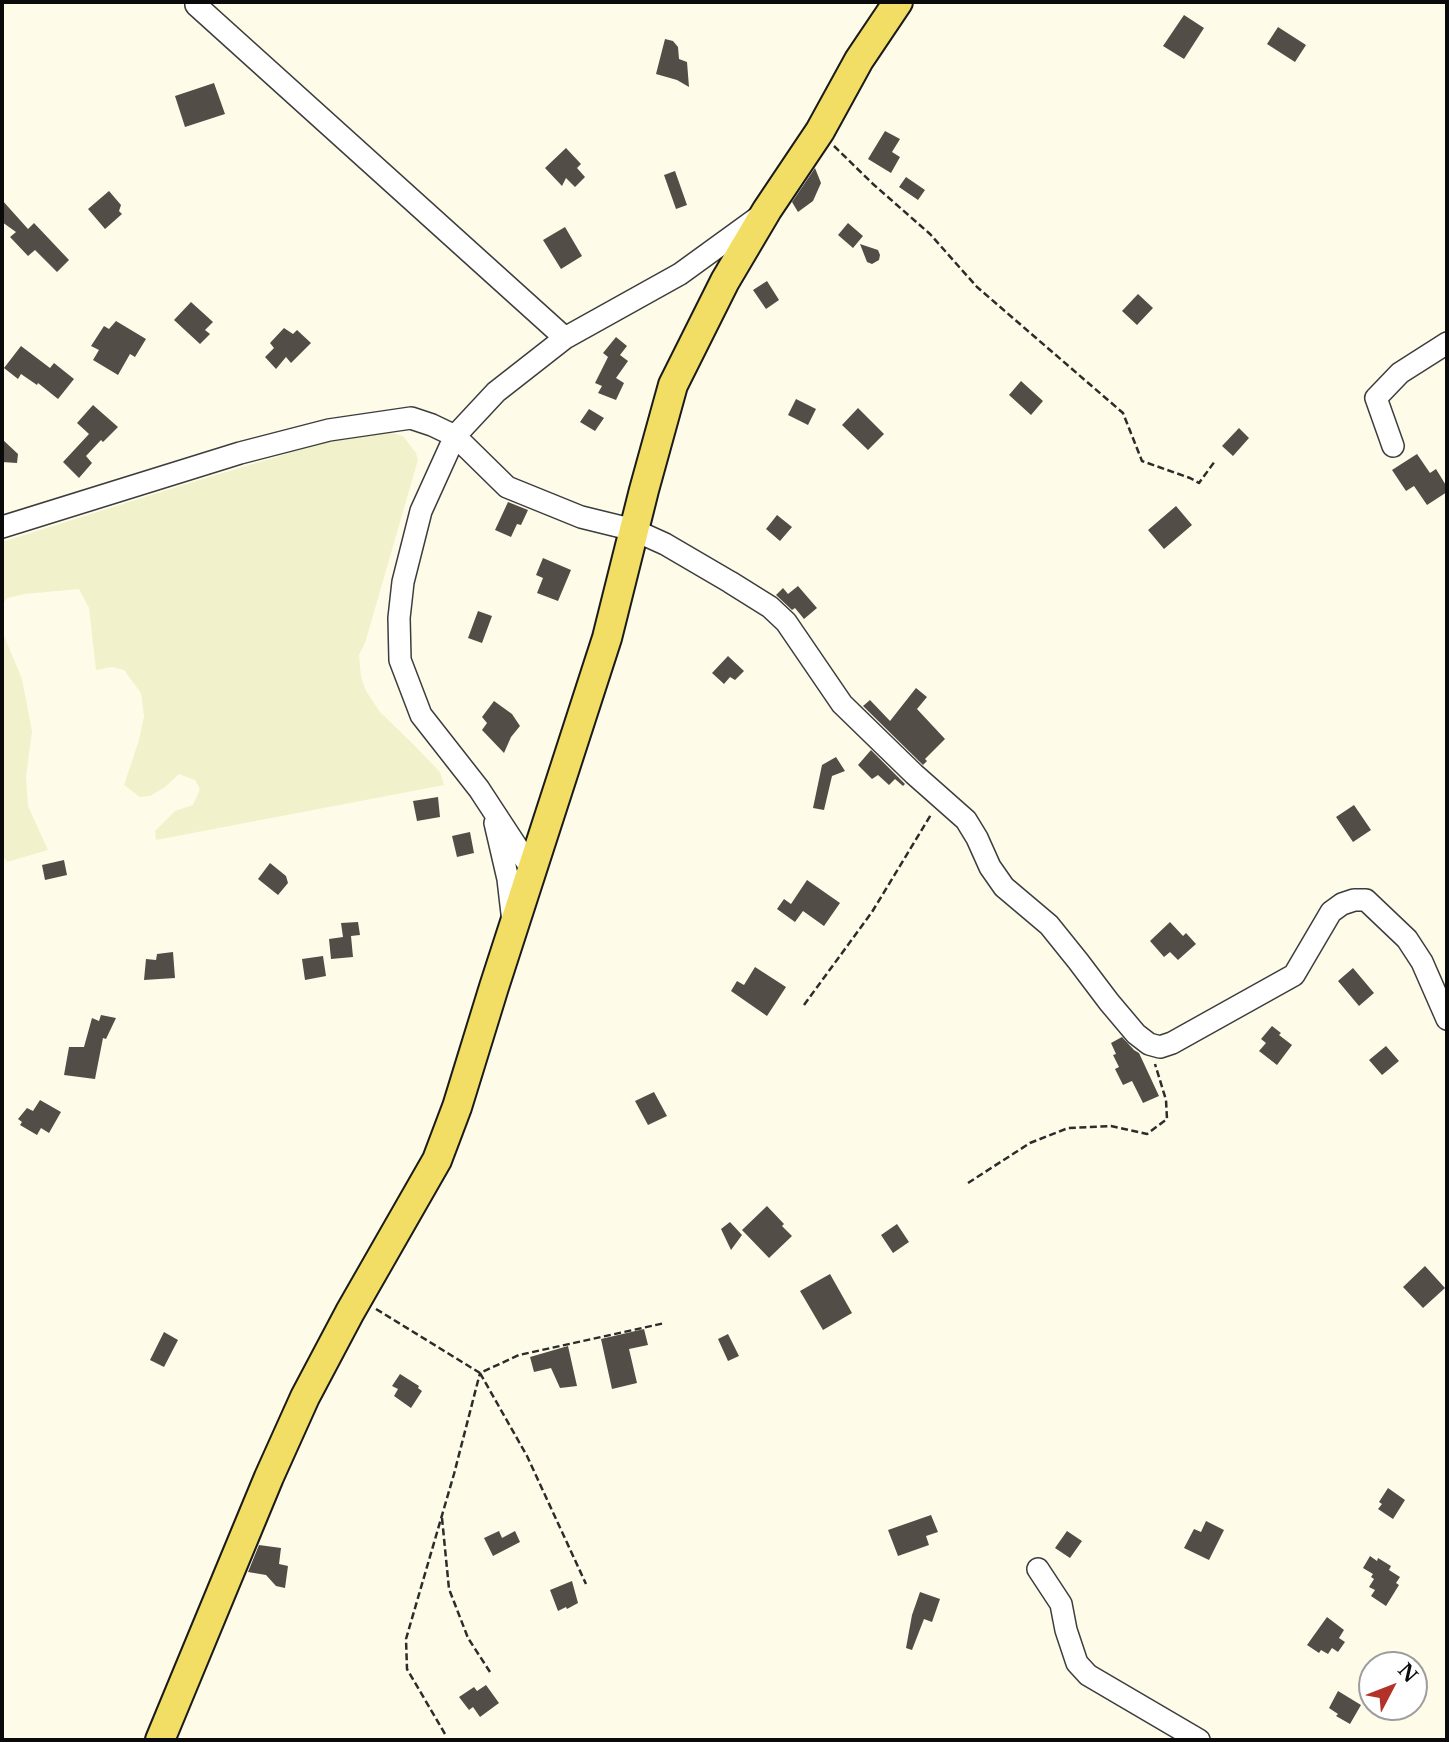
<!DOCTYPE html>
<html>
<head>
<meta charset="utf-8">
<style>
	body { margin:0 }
	#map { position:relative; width:1449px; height:1742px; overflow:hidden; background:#fefce8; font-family:"Libre Baskerville",serif }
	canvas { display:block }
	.frame { position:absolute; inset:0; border:4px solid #0a0a0a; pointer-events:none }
	.north { position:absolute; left:1358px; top:1651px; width:70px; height:70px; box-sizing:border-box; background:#fff; border:2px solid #9d9d9d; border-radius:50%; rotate:48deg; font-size:19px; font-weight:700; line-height:28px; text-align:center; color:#0a0a0a }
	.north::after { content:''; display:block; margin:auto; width:24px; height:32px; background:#b2322a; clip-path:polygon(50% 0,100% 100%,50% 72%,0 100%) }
</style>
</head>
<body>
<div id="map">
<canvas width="1449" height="1742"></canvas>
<div class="frame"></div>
<div class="north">N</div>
</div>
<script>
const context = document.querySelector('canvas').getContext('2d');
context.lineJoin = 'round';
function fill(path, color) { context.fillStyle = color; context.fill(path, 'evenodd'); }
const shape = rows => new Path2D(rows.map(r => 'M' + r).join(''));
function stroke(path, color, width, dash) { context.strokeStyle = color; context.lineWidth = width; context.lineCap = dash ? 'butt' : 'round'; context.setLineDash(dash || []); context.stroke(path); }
fill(shape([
	[388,432,403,436,416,453,418,460,365,643,359,655,361,677,366,691,380,712,411,742,440,772,444,785,156,840,155,831,175,811,193,805,200,789,195,780,179,774,165,787,150,796,140,797,124,785,139,740,144,716,141,693,124,670,112,667,96,670,89,608,79,589,25,594,7,598,2,605,2,542,196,481,323,443],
	[2,631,22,679,32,731,26,777,28,806,48,850,7,862,2,855]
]), '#f1f2cb');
fill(shape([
	[1184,15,1204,28,1184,59,1163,46],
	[1278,27,1306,45,1295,62,1267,44],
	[665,39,673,41,678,47,679,59,687,62,689,87,677,80,656,74],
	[214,83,225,114,185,127,175,96],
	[885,131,900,139,892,152,900,157,891,173,868,159],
	[566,148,581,164,577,168,585,177,575,187,566,178,562,186,545,168],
	[815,168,821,183,813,201,798,212,792,202],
	[675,171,687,205,676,209,664,175],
	[906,177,925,190,918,200,899,187],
	[109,191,121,205,119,211,122,214,105,229,88,209],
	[2,200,28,229,34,223,69,260,57,272,35,250,28,256,10,237,16,232,2,222],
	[848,223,863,236,853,248,838,235],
	[565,227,582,256,561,269,543,240],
	[860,244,878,250,880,255,879,260,872,264,867,262],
	[767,281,779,300,766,309,753,290],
	[1138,294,1153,308,1137,325,1122,311],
	[191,302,213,322,205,330,210,334,200,344,174,320],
	[116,321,146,339,135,357,130,354,118,375,93,360,99,350,91,346,104,326,109,329],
	[284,328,293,334,297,330,311,343,291,363,286,357,276,369,265,357,274,348,270,343],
	[616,337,627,346,620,355,628,361,616,378,624,383,616,400,598,393,602,386,595,383,608,357,603,353],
	[21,346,50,368,54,363,74,379,58,399,38,383,37,385,21,374,18,379,4,368],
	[1021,381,1043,401,1031,415,1009,395],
	[796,399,816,409,808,425,788,415],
	[93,405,118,427,103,442,101,440,86,456,92,463,79,478,63,462,89,434,77,423],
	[858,408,884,434,868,450,842,425],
	[589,409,604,418,595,431,580,422],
	[1239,428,1249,438,1233,456,1222,446],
	[2,439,18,454,17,463,2,462],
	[1417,454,1430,473,1436,469,1447,487,1447,492,1427,505,1414,486,1406,491,1392,470],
	[508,502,528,510,521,525,517,524,511,537,495,530],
	[1176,506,1192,525,1164,549,1148,530],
	[777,515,792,527,780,541,766,529],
	[543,558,571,570,558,601,537,593,543,578,536,575],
	[798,586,817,608,804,619,795,608,792,610,776,595,783,588,788,594],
	[478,611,492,616,482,643,468,638],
	[728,656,744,671,735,680,730,677,724,684,712,673],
	[916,688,927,697,917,709,945,739,925,759,927,761,923,765,863,706,870,700,890,721],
	[494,701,512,714,520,726,511,737,504,753,482,730,487,723,482,717],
	[871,750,905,784,903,786,895,779,889,785,878,775,872,779,858,765],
	[836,757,845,771,832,776,824,810,813,808,822,765],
	[438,797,440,817,417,821,413,801],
	[1354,805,1371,830,1353,842,1336,817],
	[470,832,474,853,457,857,452,836],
	[64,860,67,875,45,880,42,865],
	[270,863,286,876,288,883,278,895,258,879],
	[807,880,840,903,824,926,803,911,795,922,777,909,784,899,791,904],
	[358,922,360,935,351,936,353,957,331,959,329,939,343,937,341,923],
	[1170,922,1183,936,1186,933,1196,944,1178,960,1170,952,1164,957,1150,941],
	[173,952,175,978,144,980,146,959,156,960,157,954],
	[323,956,326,976,305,980,302,959],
	[755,967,786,987,767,1016,731,991,737,981,744,985],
	[1353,968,1374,993,1359,1006,1338,981],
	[101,1015,116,1018,106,1039,103,1038,95,1079,64,1075,69,1047,84,1047,92,1018,99,1021],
	[1272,1026,1281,1033,1279,1035,1292,1045,1277,1065,1259,1051,1266,1043,1261,1039],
	[1122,1037,1134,1050,1139,1053,1159,1096,1143,1103,1132,1081,1123,1085,1115,1069,1119,1067,1113,1055,1116,1054,1111,1043],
	[1386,1046,1399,1061,1382,1075,1369,1060],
	[654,1092,667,1116,648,1125,635,1101],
	[40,1100,61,1112,49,1133,41,1128,37,1135,20,1125,22,1122,18,1119,27,1108,33,1111],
	[767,1206,784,1224,782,1226,792,1236,769,1258,742,1230],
	[730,1222,742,1235,731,1250,721,1229],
	[897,1224,909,1242,893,1253,881,1235],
	[1425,1266,1445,1288,1423,1308,1403,1287],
	[830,1274,852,1313,823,1330,800,1291],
	[644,1329,648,1345,629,1349,637,1383,612,1389,601,1339],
	[164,1332,178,1340,164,1367,150,1360],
	[728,1334,739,1356,728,1361,718,1339],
	[568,1346,577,1386,560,1388,551,1368,534,1372,530,1357],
	[400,1374,419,1386,418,1388,422,1391,411,1408,394,1396,398,1389,392,1386],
	[1388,1488,1405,1500,1393,1519,1378,1509,1382,1504,1379,1502],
	[931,1515,938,1532,926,1536,929,1545,898,1556,888,1530],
	[1206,1521,1224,1530,1209,1560,1184,1548,1194,1529,1201,1532],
	[499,1531,502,1538,515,1531,520,1542,493,1556,484,1538],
	[1067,1531,1082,1541,1070,1558,1055,1548],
	[259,1545,281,1548,279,1564,288,1566,285,1588,276,1586,266,1575,248,1572],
	[1370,1556,1377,1561,1378,1558,1391,1566,1389,1570,1400,1577,1396,1583,1399,1585,1386,1606,1371,1596,1375,1590,1369,1587,1374,1579,1371,1577,1373,1574,1363,1568],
	[572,1581,578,1603,567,1609,566,1607,558,1611,550,1590],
	[920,1592,940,1599,932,1622,924,1619,912,1650,906,1648,912,1615],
	[1327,1617,1344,1630,1339,1638,1345,1642,1338,1652,1332,1648,1328,1654,1321,1650,1319,1653,1307,1645],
	[486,1685,499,1703,480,1717,473,1707,469,1710,459,1697,474,1687,477,1691],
	[1338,1691,1361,1705,1350,1724,1336,1716,1338,1714,1329,1708]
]), '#524d47');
const minor = shape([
	[196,5,565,338],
	[1393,446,1376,398,1400,373,1447,343],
	[2,527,240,453,329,430,411,418,432,425,455,436,507,487,581,517,634,530,665,544,730,582,770,607,786,622,842,704,914,774,966,820,977,838,990,867,1004,887,1049,925,1078,961,1109,1002,1136,1034,1149,1044,1160,1047,1172,1043,1294,975,1331,912,1342,904,1354,900,1366,900,1407,939,1422,962,1447,1019],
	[495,823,508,879,513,922],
	[532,870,479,789,421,715,400,660,399,618,403,582,421,511,455,436,496,392,565,338,680,274,760,216],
	[1038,1569,1061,1604,1066,1630,1077,1663,1088,1675,1199,1740]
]);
const major = shape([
	[160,1740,269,1477,305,1397,350,1312,437,1160,457,1107,494,987,607,638,644,490,673,385,725,281,767,210,820,131,859,60,898,2]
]);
stroke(minor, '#3d3d3d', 24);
stroke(major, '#1b1b1b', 32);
stroke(shape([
	[834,146,873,184,930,234,977,287,1123,413,1142,461,1190,478,1199,483,1215,461],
	[804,1005,872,912,932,813],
	[968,1183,1030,1143,1068,1128,1111,1126,1147,1134,1167,1119,1166,1100,1155,1064],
	[376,1309,480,1373,519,1355,665,1323],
	[480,1373,527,1456,586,1584],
	[442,1518,449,1589,468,1638,490,1672],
	[445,1734,407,1669,406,1639,454,1474,480,1373]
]), '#2c2c2c', 2.5, [7, 3.5]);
stroke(minor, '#fff', 21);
stroke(major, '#f2de65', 28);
</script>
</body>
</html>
